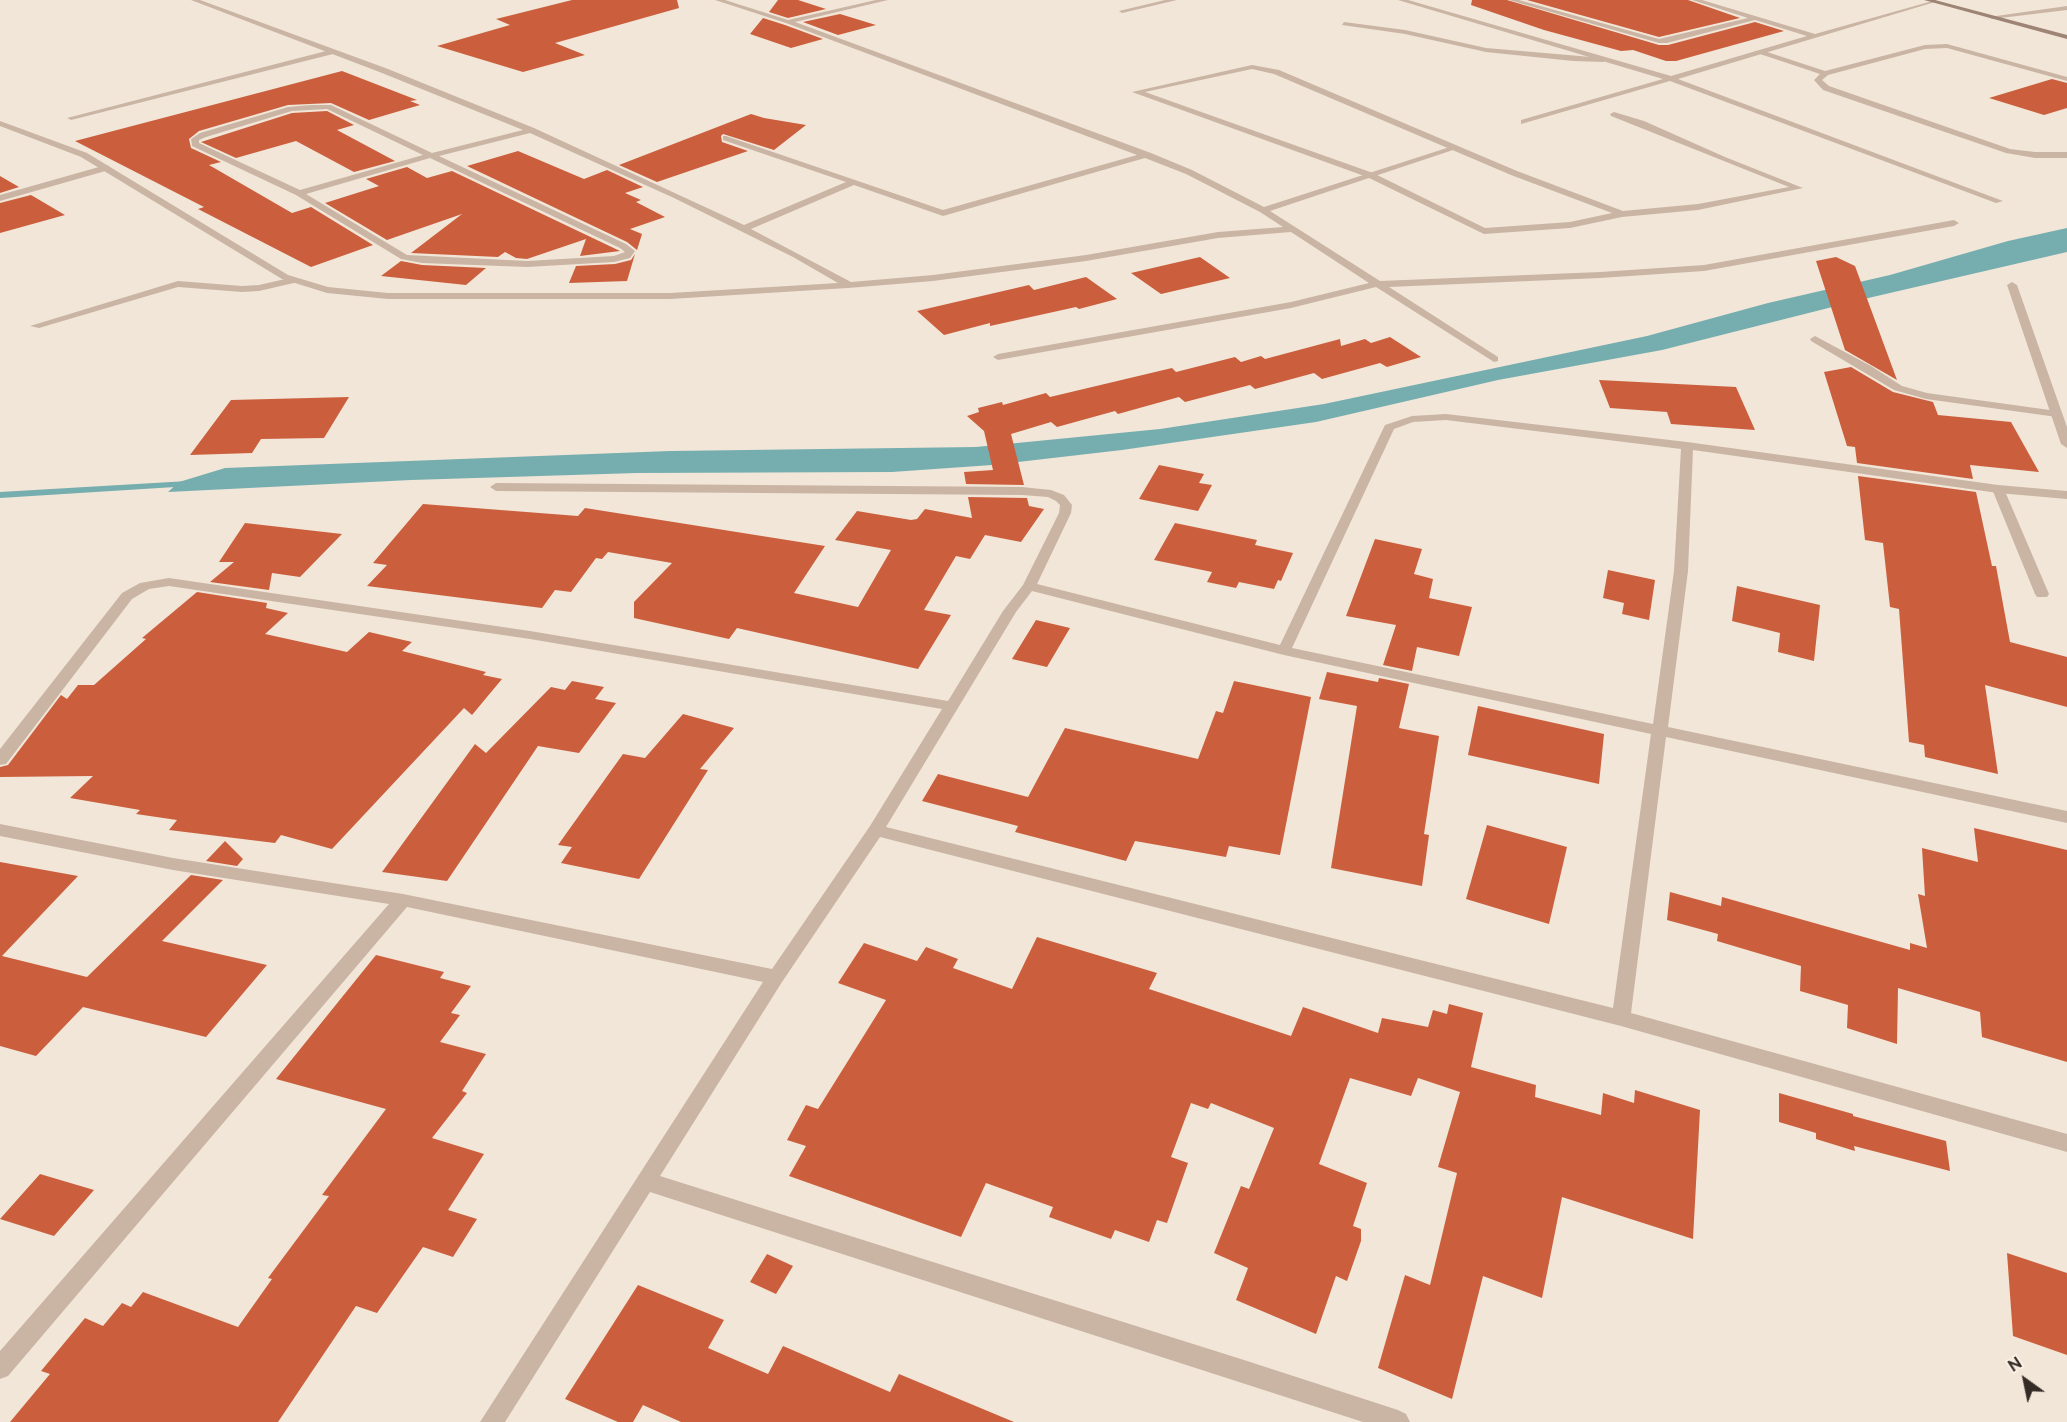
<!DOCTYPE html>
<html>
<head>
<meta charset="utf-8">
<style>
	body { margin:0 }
	#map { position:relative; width:2067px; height:1422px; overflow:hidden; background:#f2e6d8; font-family:Raleway,sans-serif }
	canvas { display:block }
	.north { position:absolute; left:1995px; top:1350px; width:60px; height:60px; -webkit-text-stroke:4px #faf0e4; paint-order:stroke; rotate:327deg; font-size:16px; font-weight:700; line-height:24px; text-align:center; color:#352b26 }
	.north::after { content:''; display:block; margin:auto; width:21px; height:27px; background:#352b26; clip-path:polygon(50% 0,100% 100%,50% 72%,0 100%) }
</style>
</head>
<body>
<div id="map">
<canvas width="2067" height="1422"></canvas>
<div class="north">N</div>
</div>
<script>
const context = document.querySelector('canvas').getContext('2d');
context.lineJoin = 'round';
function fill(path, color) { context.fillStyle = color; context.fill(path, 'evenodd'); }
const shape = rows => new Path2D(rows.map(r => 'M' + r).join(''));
fill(shape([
	[2067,228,2067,252,1864,299,1662,350,1498,380,1316,422,1122,450,992,465,892,472,637,473,411,480,168,492,179,482,225,468,670,451,976,447,1160,429,1324,404,1647,336,1768,303,1890,275,2008,241]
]), '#76aeb0');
fill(shape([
	[188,481,191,482,191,486,0,498,0,492,188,481]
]), '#76aeb0');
fill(shape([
	[572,0,677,0,679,8,555,43,585,55,523,72,437,46,510,25,496,19],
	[778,0,798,0,826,9,788,18,769,12],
	[1472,0,1507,0,1659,45,1668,45,1755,22,1784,31,1676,61,1666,61,1633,50,1621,51,1544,30,1471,5],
	[1527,0,1688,0,1740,18,1659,37],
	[840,14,876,25,838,35,803,22],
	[763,18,785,25,823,39,791,48,750,34],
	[342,71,417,100,410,101,420,105,369,120,331,103,288,105,199,131,189,139,191,148,221,162,209,165,292,213,311,207,373,245,311,267,198,209,204,207,75,141],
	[2052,79,2067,83,2067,108,2044,115,1989,98],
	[327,111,354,125,337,130,395,161,354,172,296,141,236,158,201,142,292,113],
	[751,114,764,118,806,125,774,150,723,134,721,136,722,142,748,151,657,182,619,165],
	[518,151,584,179,607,170,643,187,625,193,641,200,636,202,665,217,630,229,642,234,637,250,627,242,467,166],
	[407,167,427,178,452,171,620,251,580,256,586,239,527,259,516,258,505,252,498,257,411,253,462,214,387,240,325,203,379,186,366,179],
	[0,176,19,187,0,193],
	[31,195,65,215,0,233,0,203],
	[635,254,627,281,569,283,576,266,615,264,631,260],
	[1200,257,1230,278,1161,294,1131,273],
	[1836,257,1855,266,1897,380,1845,350,1816,261],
	[401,261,422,265,486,268,466,285,381,276],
	[1086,277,1117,299,1079,309,1076,307,990,326,990,323,944,335,917,311,1029,285,1034,290],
	[1390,337,1421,357,1387,367,1380,363,1322,379,1314,373,1255,389,1250,385,1185,402,1179,397,1118,414,1115,411,1057,427,1051,422,1011,434,1024,485,966,484,964,472,993,470,984,431,967,416,979,412,978,408,1002,402,1003,405,1046,393,1050,397,1172,368,1176,372,1235,357,1241,362,1261,356,1265,359,1340,339,1341,346,1365,339,1371,343],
	[1851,367,1893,392,1933,402,1938,415,2011,422,2039,472,1970,465,1973,479,1857,463,1855,447,1847,446,1824,372],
	[1599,380,1736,387,1755,430,1671,424,1667,412,1610,408],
	[349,397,324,438,261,439,252,453,190,455,231,400],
	[1159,465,1204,474,1199,483,1212,485,1198,511,1139,499],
	[1858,476,1976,492,1992,566,1996,566,2010,642,2067,657,2067,707,1985,685,1998,774,1925,757,1924,745,1909,742,1899,609,1890,607,1883,543,1865,540],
	[968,497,1027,498,1029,506,1044,509,1021,542,985,535,970,559,956,556,924,610,951,615,918,669,737,628,729,639,634,618,634,602,672,563,608,552,602,559,596,558,571,592,555,590,542,608,367,586,387,565,373,563,423,504,578,516,585,508,825,546,794,593,858,607,891,550,835,540,857,511,911,520,917,519,925,509,972,518],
	[245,523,342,534,300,577,272,573,269,590,210,582,234,562,219,562],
	[1175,523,1257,540,1255,545,1293,553,1281,581,1278,580,1274,589,1239,582,1236,588,1207,582,1212,572,1154,560],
	[1375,539,1422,549,1414,574,1433,579,1429,598,1472,607,1459,656,1417,647,1412,671,1383,665,1396,625,1346,616],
	[1608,570,1655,580,1649,620,1622,614,1624,603,1603,598],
	[1737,586,1820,605,1814,661,1778,652,1780,633,1732,621],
	[197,592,267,603,266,608,288,613,265,634,347,652,369,632,412,642,402,651,486,672,483,675,502,679,472,715,464,708,332,849,281,835,275,843,169,830,177,820,136,814,140,810,70,798,93,776,0,777,0,767,8,765,61,695,67,699,78,685,94,685,146,639,142,638],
	[1036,620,1070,628,1047,667,1012,659],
	[1327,672,1378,682,1379,678,1409,684,1399,728,1439,736,1424,834,1429,835,1422,886,1331,868,1357,706,1319,699],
	[572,681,604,687,595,699,616,703,579,753,538,746,447,881,382,872,475,744,486,753,551,687,565,690],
	[1234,681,1311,697,1280,855,1229,846,1226,857,1135,841,1126,861,1015,832,1018,826,922,801,938,774,1028,797,1065,728,1198,759,1216,711,1223,713],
	[1478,706,1604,734,1599,784,1468,755],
	[683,714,734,728,700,769,708,770,639,879,561,863,572,847,558,845,623,754,645,758],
	[1487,825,1567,847,1549,924,1466,899],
	[1974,828,2067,850,2067,1062,1982,1037,1980,1012,1898,988,1897,1044,1847,1028,1848,1005,1800,991,1801,966,1717,941,1718,934,1667,920,1670,892,1721,906,1722,897,1910,950,1910,943,1927,948,1918,894,1925,896,1922,848,1978,862],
	[225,841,243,859,237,866,206,861],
	[0,862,78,876,2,956,87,977,191,875,223,880,162,941,267,965,206,1037,83,1007,36,1056,0,1046],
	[1037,937,1157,973,1149,989,1291,1036,1303,1007,1378,1033,1382,1018,1428,1027,1433,1010,1447,1014,1449,1004,1483,1013,1471,1067,1536,1085,1535,1097,1601,1115,1603,1093,1634,1103,1635,1090,1700,1110,1693,1239,1562,1197,1542,1298,1483,1276,1452,1399,1378,1368,1405,1275,1430,1285,1457,1173,1438,1167,1460,1092,1418,1078,1411,1096,1350,1078,1319,1164,1367,1183,1353,1226,1361,1229,1361,1241,1347,1281,1336,1276,1316,1334,1236,1300,1248,1268,1214,1253,1241,1186,1249,1189,1274,1128,1211,1103,1208,1109,1191,1103,1171,1157,1188,1163,1167,1223,1157,1220,1149,1242,1115,1230,1111,1239,1049,1217,1053,1207,986,1183,961,1237,789,1176,806,1146,787,1140,806,1105,818,1109,886,1000,838,983,864,943,917,961,926,947,958,959,953,968,1012,989],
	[376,955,444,972,440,978,471,986,451,1013,460,1015,440,1042,486,1054,462,1091,467,1093,432,1138,484,1154,448,1210,477,1219,453,1257,423,1247,377,1313,356,1306,278,1422,10,1422,50,1374,41,1371,85,1318,103,1326,122,1303,131,1307,143,1292,238,1327,272,1279,268,1278,329,1196,322,1195,386,1109,276,1079],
	[1779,1093,1853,1114,1853,1116,1946,1141,1950,1171,1854,1146,1855,1151,1816,1139,1816,1133,1779,1122],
	[40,1174,94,1190,54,1236,0,1219],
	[2007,1253,2067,1273,2067,1355,2013,1336],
	[767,1254,793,1266,776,1294,750,1282],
	[638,1285,724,1320,708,1348,768,1374,783,1346,890,1392,899,1374,1014,1422,681,1422,643,1405,633,1422,618,1422,565,1399]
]), '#cb5f3d');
fill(shape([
	[1344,22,1405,30,1486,48,1603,58,1607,60,1603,62,1573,61,1486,52,1405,34,1342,25,1344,22],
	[1947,44,2067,77,2067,81,1947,48,1925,49,1828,75,1822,80,1829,86,2010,149,2035,152,2067,152,2067,158,2035,158,2006,153,1823,90,1814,80,1820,74,1754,52,1761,50,1825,71,1925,45,1947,44],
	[330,50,333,54,71,120,67,118,330,50],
	[1252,65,1279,70,1517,171,1623,211,1698,204,1789,187,1611,116,1610,114,1614,112,1644,121,1725,157,1803,188,1698,210,1622,217,1570,228,1484,234,1367,177,1132,92,1252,65],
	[1252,69,1274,74,1511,175,1612,213,1570,222,1485,228,1373,173,1145,92,1252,69],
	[106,165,109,166,109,170,0,201,0,195,106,165],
	[294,277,299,280,298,282,259,291,242,292,178,287,39,328,30,326,178,281,242,286,259,285,294,277],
	[1815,336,1871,366,1902,386,1927,393,2057,411,2063,414,2057,417,1926,399,1894,390,1811,341,1810,339,1815,336],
	[1998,485,2004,489,2049,594,2047,597,2037,597,2035,594,1992,489,1998,485]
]), '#cab5a4');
fill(shape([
	[191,0,200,0,388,69,534,128,744,225,846,182,723,140,723,136,726,136,943,210,1137,155,786,23,715,0,725,0,788,20,876,0,888,0,795,22,1151,153,1192,170,1264,207,1456,145,1456,149,1270,211,1380,281,1600,272,1704,265,1954,220,1959,223,1954,226,1704,271,1600,278,1389,287,1498,357,1498,361,1494,362,1376,287,1291,308,998,360,993,357,998,354,1291,302,1369,283,1291,232,1218,238,1086,261,933,281,848,288,670,299,388,299,327,293,282,279,81,157,0,126,0,121,87,153,288,275,328,287,388,293,670,293,838,283,793,257,674,198,530,133,439,156,626,244,635,251,630,258,614,262,527,267,422,263,401,259,296,195,192,146,191,139,200,133,288,107,311,105,331,105,432,153,523,130,382,73,191,0],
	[327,109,423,155,300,190,199,143,199,140,206,137,292,111,327,109],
	[430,158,620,248,625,252,614,256,527,261,407,255,306,194,430,158],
	[1145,158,1186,174,1260,212,1283,227,1218,232,1086,255,933,275,851,282,751,229,854,185,943,216,1145,158],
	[1165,0,1177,0,1122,13,1119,11,1165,0],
	[1398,0,1408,0,1671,76,1807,36,1755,20,1667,43,1659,43,1509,0,1519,0,1659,39,1748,18,1692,0,1702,0,1815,34,1936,0,1935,2,1678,79,2003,201,1996,203,1670,81,1521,124,1521,120,1663,79,1398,0],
	[2067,6,2067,10,1992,19,1989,17,2067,6],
	[2012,282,2017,285,2067,427,2067,448,2061,444,2007,285,2012,282],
	[1446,414,1687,442,1998,485,2067,491,2067,499,1998,493,1693,450,1688,571,1668,727,2067,811,2067,823,1666,737,1631,1013,2067,1134,2067,1152,1621,1026,880,837,782,982,660,1176,1244,1360,1398,1410,1406,1414,1410,1422,1363,1422,650,1192,505,1422,480,1422,763,982,407,907,8,1376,0,1379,0,1351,389,904,173,870,0,836,0,824,173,858,403,894,772,969,870,826,942,709,530,639,169,586,149,589,132,599,6,764,0,765,0,749,122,593,140,583,169,578,530,631,948,701,1003,611,1023,585,1059,513,1060,505,1056,501,1048,497,1022,495,496,491,490,487,496,483,1022,487,1051,490,1064,495,1072,505,1071,513,1037,584,1280,645,1385,425,1412,416,1446,414],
	[1446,420,1681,449,1674,571,1653,724,1292,648,1394,429,1413,422,1446,420],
	[1032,591,1284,655,1651,734,1613,1008,886,827,1016,612,1032,591]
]), '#cab5a4');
fill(shape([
	[1924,0,1935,0,2067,35,2067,39,1924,0]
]), '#9e8475');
</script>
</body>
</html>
